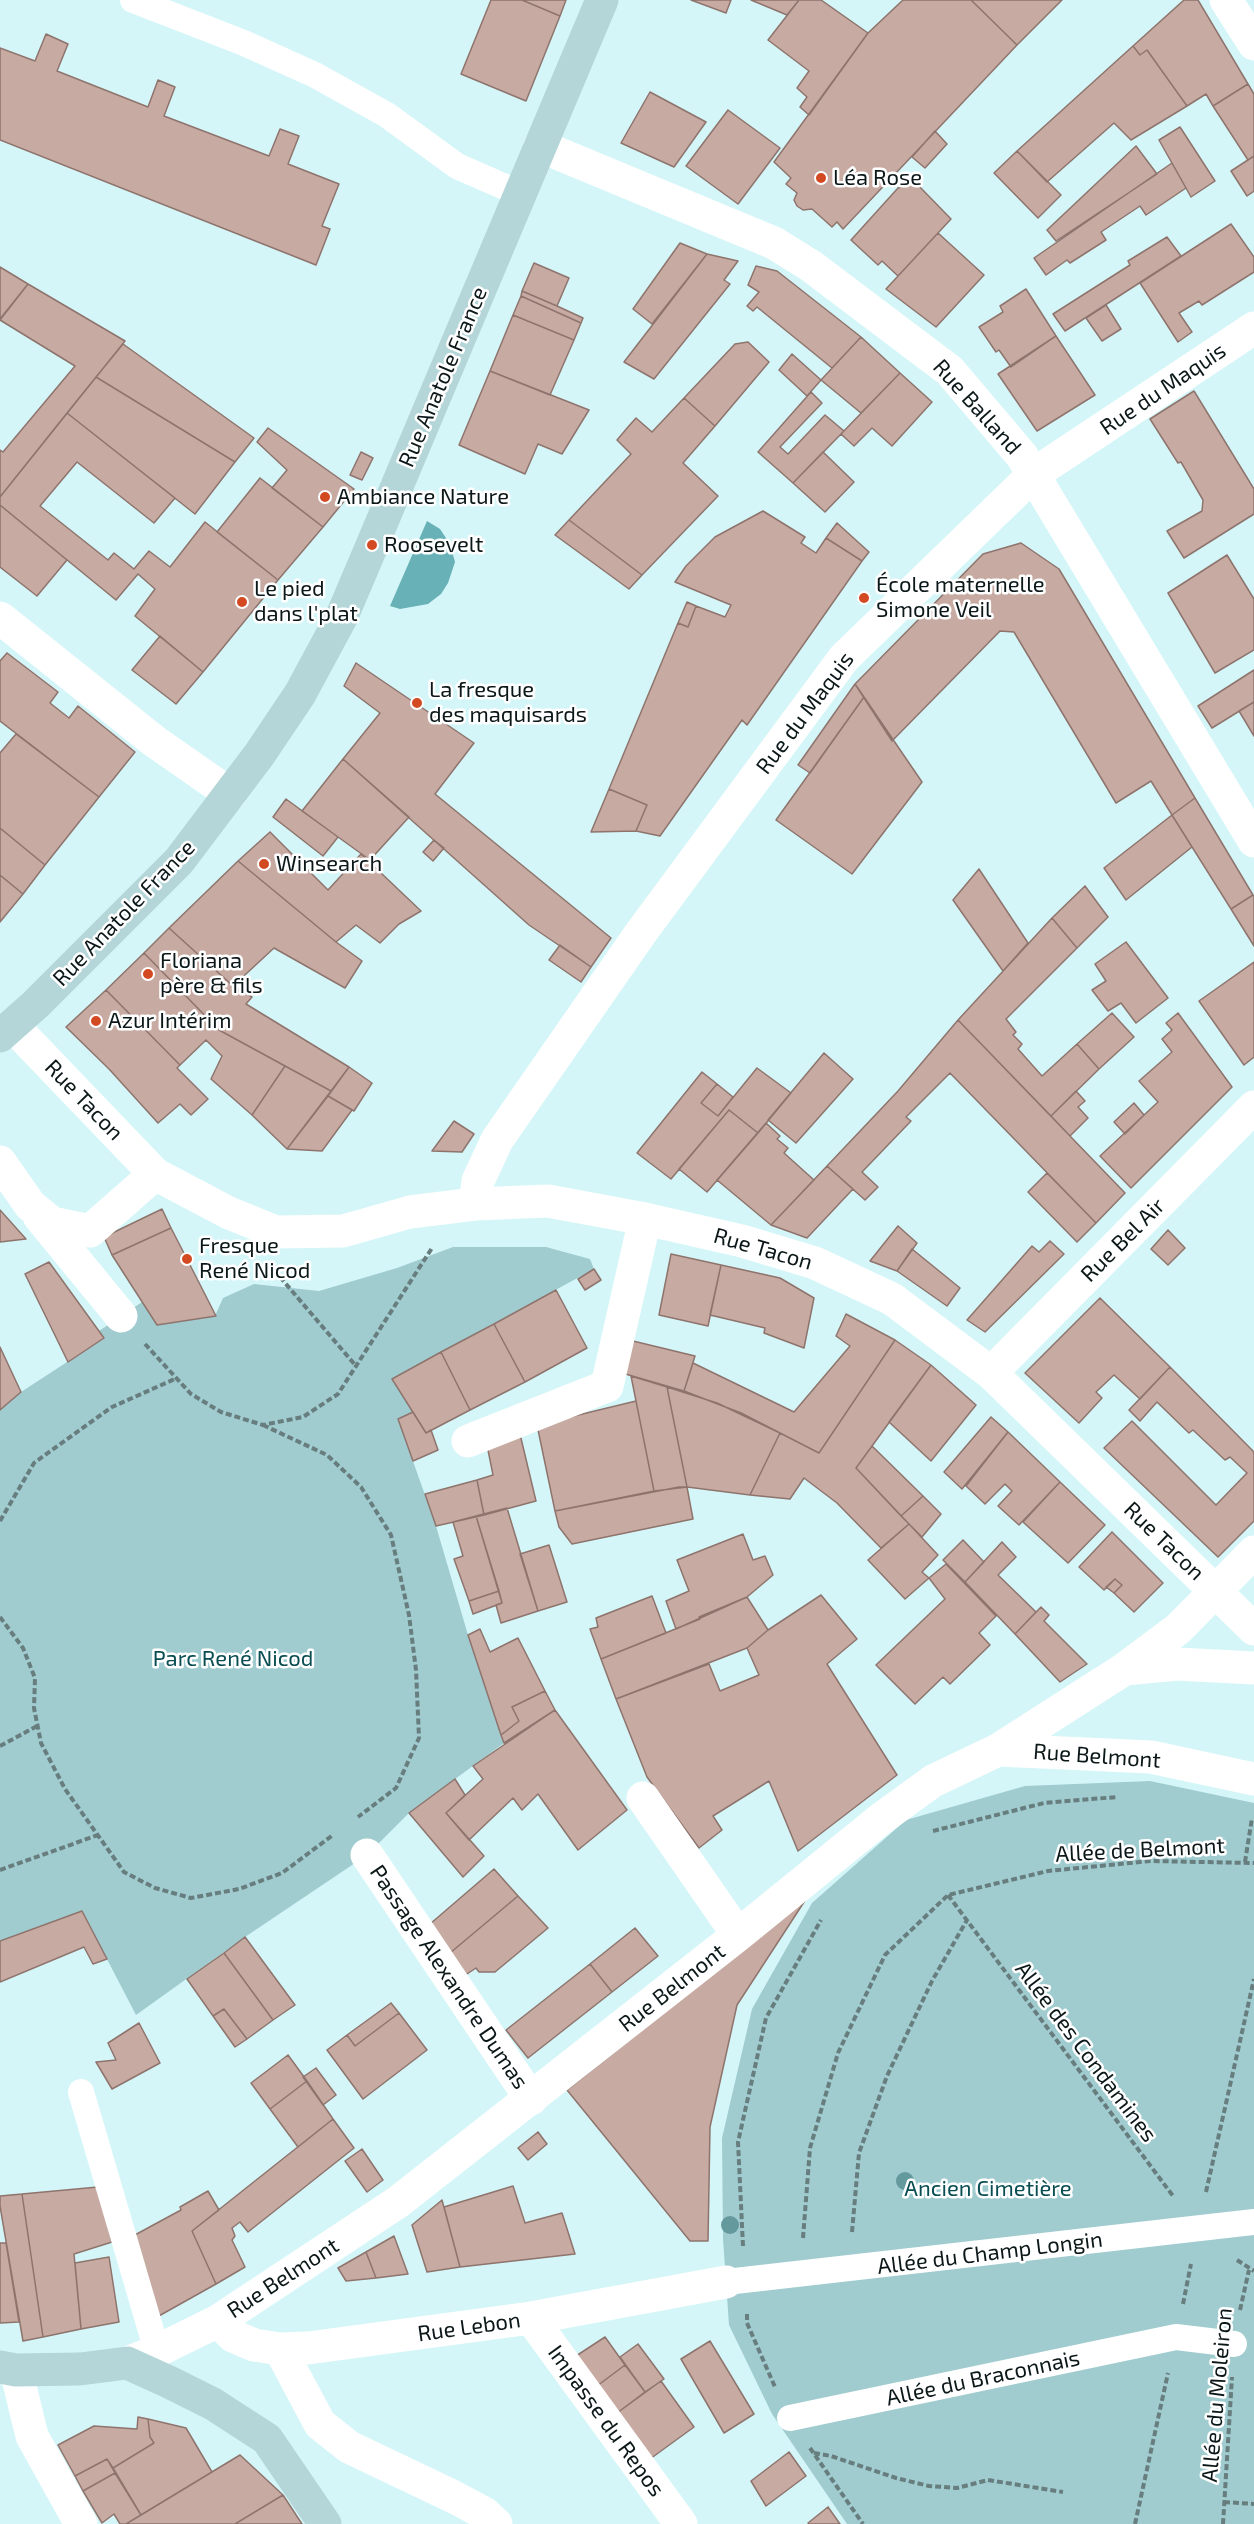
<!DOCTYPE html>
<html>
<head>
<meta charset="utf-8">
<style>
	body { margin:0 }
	canvas { display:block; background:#d4f6f8 }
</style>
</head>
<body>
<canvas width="1254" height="2524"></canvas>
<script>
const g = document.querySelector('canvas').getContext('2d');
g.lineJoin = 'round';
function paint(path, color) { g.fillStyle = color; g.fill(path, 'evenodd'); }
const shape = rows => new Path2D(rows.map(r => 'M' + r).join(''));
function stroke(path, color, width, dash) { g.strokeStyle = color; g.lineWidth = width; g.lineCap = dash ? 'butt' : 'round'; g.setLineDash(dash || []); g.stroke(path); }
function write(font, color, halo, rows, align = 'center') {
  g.font = font + ' "Exo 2",sans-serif'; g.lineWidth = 5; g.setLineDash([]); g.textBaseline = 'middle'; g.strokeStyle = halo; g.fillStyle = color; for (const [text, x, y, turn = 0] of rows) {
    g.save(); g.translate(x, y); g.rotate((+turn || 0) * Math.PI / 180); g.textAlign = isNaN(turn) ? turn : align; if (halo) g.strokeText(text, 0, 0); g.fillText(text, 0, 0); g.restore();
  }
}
paint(shape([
	[453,1247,546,1247,590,1259,594,1269,392,1379,413,1412,398,1419,436,1526,468,1635,504,1743,409,1813,367,1855,245,1937,136,2015,82,1911,0,1941,0,1410,21,1392,104,1338,99,1331,142,1302,215,1316,223,1298,254,1284,319,1291,397,1268],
	[1150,1781,1254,1803,1254,2524,847,2524,772,2414,729,2325,723,2239,722,2138,752,2009,812,1903,906,1820,1025,1786]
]), '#a0ccd0');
paint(shape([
	[427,521,440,529,450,544,455,562,448,583,441,594,428,604,400,609,390,606]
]), '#67b1b7');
const building = shape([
	[491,0,522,0,560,16,526,101,461,74,491,0],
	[522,0,566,0,560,16,522,0],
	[691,0,731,0,726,13,691,0],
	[751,0,799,0,787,15,751,0],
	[799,0,821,0,868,33,809,115,800,107,807,97,797,88,809,71,768,40,799,0],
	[903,0,971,0,1017,45,843,229,837,222,832,227,812,209,803,210,797,206,794,200,797,193,786,184,791,178,774,162,868,33,903,0],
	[971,0,1062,0,1017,45,971,0],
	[1184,0,1198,0,1248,84,1213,106,1206,94,1187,106,1147,50,1140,55,1133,46,1184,0],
	[46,34,68,44,57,71,148,107,158,80,175,87,164,116,269,156,280,129,299,136,288,164,339,184,322,226,330,229,316,265,0,140,0,48,35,61,46,34],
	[1133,46,1140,55,1147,50,1187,106,1131,140,1114,123,1047,182,1017,151,1133,46],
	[1248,84,1254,94,1254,156,1248,160,1213,106,1248,84],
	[650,92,706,122,674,167,621,143,650,92],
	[728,110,780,148,738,204,686,166,728,110],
	[1180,127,1215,181,1191,197,1159,140,1180,127],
	[935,131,947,144,925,168,912,157,935,131],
	[1136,146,1157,174,1056,241,1047,230,1136,146],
	[1017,151,1061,195,1038,218,994,173,1017,151],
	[1254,156,1254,191,1247,196,1231,171,1254,156],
	[1172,163,1186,188,1146,215,1140,206,1101,232,1106,240,1070,263,1067,260,1046,275,1034,258,1172,163],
	[915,182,951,219,898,276,882,261,878,265,851,240,898,188,915,182],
	[1231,224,1254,257,1254,272,1202,305,1199,301,1179,313,1192,332,1178,342,1140,283,1231,224],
	[938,233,984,275,936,327,886,289,938,233],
	[1167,237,1181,256,1065,331,1053,314,1130,265,1128,261,1167,237],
	[680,243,707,254,652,324,633,309,680,243],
	[707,254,738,261,724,280,730,284,654,379,624,362,707,254],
	[534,263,569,278,557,306,522,291,534,263],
	[756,266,777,271,861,337,832,368,757,307,753,311,747,306,759,292,748,285,756,266],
	[0,267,28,284,0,319,0,267],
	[28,284,125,341,0,497,0,450,3,452,75,366,0,320,28,284],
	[1026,289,1056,336,1011,367,999,350,996,352,979,327,1003,312,1000,306,1026,289],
	[522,291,557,306,583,318,581,323,521,296,522,291],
	[521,296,581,323,574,340,513,315,521,296],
	[1106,305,1121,329,1102,341,1086,318,1106,305],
	[513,315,574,340,550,395,490,371,513,315],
	[1056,336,1095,395,1037,431,998,374,1056,336],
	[861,337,900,373,861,413,821,380,861,337],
	[748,342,769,362,715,426,684,398,735,344,748,342],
	[123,344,254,438,235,462,96,377,123,344],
	[792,354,821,380,807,396,779,370,792,354],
	[490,371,589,410,562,454,538,444,525,474,459,445,490,371],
	[900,373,932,402,892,446,872,428,854,446,841,434,900,373],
	[96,377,235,462,195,514,67,413,96,377],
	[1194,391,1254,489,1254,514,1184,558,1167,531,1202,511,1203,500,1181,462,1178,463,1150,419,1194,391],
	[811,392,822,403,780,447,788,454,825,415,844,431,793,483,758,452,811,392],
	[684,398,715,426,683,463,718,496,642,575,569,520,631,454,617,440,628,427,636,418,652,432,684,398],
	[67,413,175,498,154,523,77,462,40,506,108,560,114,553,134,569,149,551,170,567,205,522,278,580,203,672,135,616,155,589,138,574,116,600,0,505,0,497,67,413],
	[268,428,354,489,323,527,272,488,287,470,257,442,268,428],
	[361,452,373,458,362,480,350,475,361,452],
	[823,452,854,482,825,512,793,483,823,452],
	[260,478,323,527,278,580,217,532,260,478],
	[0,505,67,560,37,596,0,567,0,505],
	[763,511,805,537,801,543,816,553,826,538,862,561,747,725,742,720,660,836,636,831,647,805,609,789,678,623,688,627,696,606,725,617,731,605,675,582,686,566,715,537,763,511],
	[569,520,642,575,629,589,555,535,569,520],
	[837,523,869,552,862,561,826,538,837,523],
	[1021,543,1059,569,1195,798,1172,815,1151,781,1116,803,1014,632,1000,631,892,741,855,684,983,554,1021,543],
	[1227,555,1254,599,1254,650,1215,673,1168,593,1227,555],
	[687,602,696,606,688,627,678,623,687,602],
	[160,636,203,672,176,704,132,670,160,636],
	[7,653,58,692,50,703,69,718,78,706,135,752,99,797,0,721,0,661,7,653],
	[356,663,474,743,435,794,611,938,591,967,529,925,343,759,380,713,344,686,356,663],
	[1254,670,1254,702,1212,728,1198,706,1254,670],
	[855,684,864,697,810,773,798,765,855,684],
	[864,697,922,782,852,874,776,820,864,697],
	[1254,702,1254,736,1239,711,1254,702],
	[16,734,99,797,45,865,0,828,0,753,16,734],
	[343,759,409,817,370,860,302,811,343,759],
	[609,789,647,805,636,831,591,832,609,789],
	[1195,798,1253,895,1231,909,1172,815,1195,798],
	[286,799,338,837,323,856,273,817,286,799],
	[1172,815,1192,847,1126,900,1104,868,1172,815],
	[0,828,45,865,23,894,0,875,0,828],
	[270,832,328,890,361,854,421,911,399,924,380,943,356,925,336,942,238,861,270,832],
	[434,840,444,848,433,861,423,852,434,840],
	[238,861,336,942,362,961,345,988,274,948,233,986,169,928,238,861],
	[979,869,1028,943,1003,971,953,900,979,869],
	[0,875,23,894,0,922,0,875],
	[1085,886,1108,917,1077,948,1052,918,1085,886],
	[1253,895,1254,896,1254,946,1231,909,1253,895],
	[1052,918,1077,948,1006,1019,1016,1032,1013,1035,1022,1044,1018,1049,1042,1076,1077,1044,1099,1069,1051,1116,958,1020,1052,918],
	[169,928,233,986,252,997,246,1004,349,1067,331,1091,219,1030,144,953,169,928],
	[1126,942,1168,998,1136,1023,1121,1003,1108,1011,1092,990,1106,981,1095,964,1126,942],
	[560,945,591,967,581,982,549,960,560,945],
	[144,953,219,1030,285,1066,252,1115,211,1079,222,1056,206,1040,180,1065,106,990,144,953],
	[1254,962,1254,1057,1244,1065,1199,1001,1254,962],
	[106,990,180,1065,177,1068,208,1099,191,1115,180,1104,158,1123,109,1069,66,1027,106,990],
	[1112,1013,1134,1037,1099,1069,1077,1044,1112,1013],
	[1178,1013,1232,1087,1131,1188,1100,1156,1158,1102,1139,1081,1172,1052,1162,1039,1172,1030,1166,1023,1178,1013],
	[958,1020,1125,1193,1096,1223,950,1073,906,1117,911,1121,862,1172,878,1187,865,1200,827,1166,898,1091,958,1020],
	[824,1053,853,1079,796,1143,768,1120,824,1053],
	[285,1066,331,1091,287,1149,252,1115,285,1066],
	[349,1067,372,1083,354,1111,328,1096,349,1067],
	[757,1068,791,1093,758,1133,729,1110,671,1179,637,1153,702,1072,717,1084,701,1103,718,1116,757,1068],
	[717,1084,733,1097,718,1116,701,1103,717,1084],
	[1076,1091,1085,1101,1078,1107,1088,1118,1070,1136,1051,1116,1076,1091],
	[328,1096,352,1110,322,1151,287,1149,328,1096],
	[1134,1103,1144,1115,1125,1134,1114,1122,1134,1103],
	[729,1110,758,1133,707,1192,679,1169,729,1110],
	[454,1121,474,1134,462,1152,432,1151,454,1121],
	[766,1123,780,1136,777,1139,788,1148,784,1153,814,1180,771,1225,717,1180,766,1123],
	[827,1166,853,1189,807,1238,771,1225,827,1166],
	[1047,1173,1096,1223,1077,1242,1028,1192,1047,1173],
	[162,1209,171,1228,112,1255,104,1237,162,1209],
	[0,1210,26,1239,0,1242,0,1210],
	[898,1226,917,1243,897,1271,870,1261,898,1226],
	[171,1228,187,1259,216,1316,157,1325,112,1255,171,1228],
	[1168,1230,1185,1248,1168,1265,1151,1249,1168,1230],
	[1050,1241,1064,1254,985,1332,967,1320,1032,1246,1039,1252,1050,1241],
	[912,1249,960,1288,947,1306,897,1271,912,1249],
	[671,1254,721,1265,708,1326,659,1315,671,1254],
	[49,1262,104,1338,68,1362,25,1274,49,1262],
	[721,1265,780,1278,814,1298,804,1348,764,1333,765,1328,710,1315,721,1265],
	[594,1269,601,1280,585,1290,578,1279,594,1269],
	[556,1290,587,1348,525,1382,494,1324,556,1290],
	[1100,1298,1170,1367,1140,1399,1114,1375,1096,1392,1102,1398,1079,1423,1025,1373,1100,1298],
	[846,1314,895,1340,819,1453,741,1413,684,1391,693,1363,794,1412,850,1346,836,1336,846,1314],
	[494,1324,525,1382,470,1410,441,1352,494,1324],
	[895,1340,931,1365,856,1468,909,1524,881,1548,837,1503,804,1478,790,1499,750,1495,780,1433,819,1453,895,1340],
	[633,1341,695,1356,684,1391,622,1373,633,1341],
	[0,1347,21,1392,0,1410,0,1347],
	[441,1352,470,1410,426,1433,392,1379,441,1352],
	[931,1365,976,1405,931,1461,889,1422,931,1365],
	[1170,1367,1254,1452,1254,1521,1218,1557,1104,1448,1132,1421,1216,1505,1247,1473,1230,1457,1225,1460,1193,1430,1189,1433,1157,1402,1140,1421,1129,1410,1170,1367],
	[631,1376,667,1387,687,1487,654,1491,631,1376],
	[667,1387,717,1403,780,1433,750,1495,687,1487,667,1387],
	[636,1401,654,1491,555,1511,537,1425,636,1401],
	[413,1412,426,1433,431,1430,438,1450,413,1461,398,1419,413,1412],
	[991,1417,1008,1432,962,1489,944,1472,991,1417],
	[519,1430,536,1501,484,1515,477,1480,493,1475,487,1445,519,1430],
	[1008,1432,1060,1482,1019,1525,998,1506,1012,1491,1005,1484,985,1504,966,1486,1008,1432],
	[872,1446,923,1496,901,1516,856,1468,872,1446],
	[477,1480,484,1515,436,1526,425,1494,477,1480],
	[1060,1482,1105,1525,1068,1563,1023,1522,1060,1482],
	[679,1487,687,1487,693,1519,572,1544,559,1527,555,1511,679,1487],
	[923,1496,941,1514,922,1537,901,1516,923,1496],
	[507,1508,538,1611,501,1623,496,1605,502,1603,476,1516,507,1508],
	[476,1516,499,1591,469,1601,454,1559,463,1556,453,1522,476,1516],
	[909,1524,938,1555,922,1572,929,1578,905,1599,868,1560,909,1524],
	[1112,1532,1163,1583,1134,1612,1114,1593,1122,1585,1115,1579,1104,1590,1079,1567,1112,1532],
	[743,1534,753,1560,765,1556,773,1575,747,1597,676,1629,666,1601,689,1591,677,1560,743,1534],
	[963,1540,984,1562,965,1582,943,1560,963,1540],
	[1002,1542,1016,1557,998,1575,1036,1612,1015,1634,965,1582,1002,1542],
	[549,1545,567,1602,538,1611,520,1554,549,1545],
	[946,1564,996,1616,979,1633,990,1645,950,1684,943,1677,915,1704,876,1665,945,1599,929,1578,946,1564],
	[1115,1579,1122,1585,1114,1593,1106,1587,1115,1579],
	[499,1591,502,1603,473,1614,469,1601,499,1591],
	[821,1595,857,1639,827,1664,897,1775,798,1851,769,1781,713,1816,722,1830,699,1848,647,1777,616,1699,709,1664,720,1691,759,1675,747,1648,768,1630,821,1595],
	[652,1596,666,1633,601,1659,590,1629,598,1627,596,1618,652,1596],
	[747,1597,768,1630,747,1648,616,1699,601,1659,700,1619,699,1617,747,1597],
	[1041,1607,1049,1615,1044,1621,1087,1664,1060,1682,1015,1634,1041,1607],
	[480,1629,490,1652,518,1638,545,1691,512,1707,519,1721,501,1735,468,1635,480,1629],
	[545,1691,555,1710,504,1743,501,1735,519,1721,512,1707,545,1691],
	[555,1710,627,1810,578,1850,538,1794,522,1810,513,1798,469,1840,446,1813,483,1779,473,1766,555,1710],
	[455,1779,465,1795,446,1813,484,1856,463,1877,409,1813,455,1779],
	[494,1869,518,1896,450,1953,430,1924,494,1869],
	[518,1896,548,1928,495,1972,479,1972,476,1968,464,1976,450,1953,518,1896],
	[806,1899,737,2005,710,2127,708,2241,690,2241,567,2090,806,1899],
	[82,1911,107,1959,93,1964,84,1947,0,1982,0,1941,82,1911],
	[635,1928,658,1956,612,1992,590,1964,635,1928],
	[245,1937,295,2005,273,2020,224,1953,245,1937],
	[224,1953,273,2020,247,2039,224,2009,213,2016,187,1979,224,1953],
	[590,1964,612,1992,528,2058,506,2030,590,1964],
	[391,2003,399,2013,355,2046,347,2035,391,2003],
	[224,2009,247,2039,235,2047,213,2016,224,2009],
	[399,2013,427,2050,363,2099,327,2050,347,2035,355,2046,399,2013],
	[139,2023,160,2063,112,2089,96,2062,116,2060,108,2043,139,2023],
	[288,2055,307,2081,270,2109,251,2083,288,2055],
	[316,2068,336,2095,323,2105,303,2077,316,2068],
	[307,2081,333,2119,298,2147,270,2109,307,2081],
	[333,2119,354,2148,248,2232,240,2222,232,2228,235,2236,232,2240,245,2267,216,2284,192,2231,333,2119],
	[538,2132,547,2144,528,2160,518,2148,538,2132],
	[362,2149,383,2180,367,2192,345,2161,362,2149],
	[513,2186,525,2223,562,2213,575,2254,460,2267,444,2207,513,2186],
	[98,2187,112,2242,74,2254,81,2329,43,2337,22,2194,98,2187],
	[208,2191,219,2210,192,2231,216,2284,157,2317,133,2236,181,2210,180,2207,208,2191],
	[22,2194,43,2337,23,2341,0,2206,0,2196,22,2194],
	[442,2200,460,2267,427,2272,412,2225,442,2200],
	[394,2236,408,2274,376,2278,366,2252,394,2236],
	[0,2243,6,2243,19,2322,0,2323,0,2243],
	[366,2252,376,2278,346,2281,338,2268,366,2252],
	[109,2257,119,2322,81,2329,75,2263,109,2257],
	[605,2337,625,2365,597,2386,576,2356,605,2337],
	[710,2341,754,2414,724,2433,681,2359,710,2341],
	[638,2344,664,2379,645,2392,620,2357,638,2344],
	[625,2365,645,2392,617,2413,597,2386,625,2365],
	[661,2381,694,2427,650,2459,617,2413,661,2381],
	[138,2417,148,2419,150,2437,154,2443,113,2468,107,2459,75,2476,58,2445,94,2426,137,2429,138,2417],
	[148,2419,186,2428,212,2472,141,2515,113,2468,154,2443,150,2437,148,2419],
	[789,2452,806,2476,766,2506,751,2481,789,2452],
	[240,2455,283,2495,235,2524,126,2524,240,2455],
	[107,2459,115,2473,83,2491,75,2476,107,2459],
	[115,2473,141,2515,126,2524,120,2524,114,2514,102,2523,83,2491,115,2473],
	[283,2495,302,2524,235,2524,283,2495],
	[828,2507,840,2524,809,2524,808,2523,828,2507]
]);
paint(building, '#c7aba3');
stroke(building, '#8e746d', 1.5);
stroke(shape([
	[280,1277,356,1366],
	[145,1344,191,1394,221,1412,263,1425,303,1417,338,1394,432,1248],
	[263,1425,327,1455,361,1487,391,1535,409,1615,416,1670,419,1738,396,1788,358,1817],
	[0,1521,34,1463,112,1407,177,1378],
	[0,1617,23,1648,35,1678,34,1708,41,1743,65,1789,124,1872,155,1888,191,1898,239,1889,282,1873,333,1835],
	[0,1746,39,1725],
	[933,1831,1044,1803,1117,1797],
	[1245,1862,1252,1818],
	[0,1870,98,1835],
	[948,1895,1173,2196],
	[1206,2192,1254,1979],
	[852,2232,859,2153,887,2076,932,1981,967,1920],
	[803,2238,810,2148,838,2053,885,1955,948,1895,1048,1871,1150,1861,1254,1863],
	[743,2246,738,2142,766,2018,821,1920],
	[1237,2260,1254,2271],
	[1183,2304,1191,2264],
	[1240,2310,1249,2270],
	[747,2314,747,2323,775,2387],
	[810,2448,863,2524],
	[814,2453,831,2456,896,2478,929,2486,957,2488,988,2480,1063,2492],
	[1224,2502,1254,2504],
	[1135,2524,1168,2373],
	[1223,2524,1232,2377]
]), '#677d7e', 4, [6, 3]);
stroke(shape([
	[133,0,244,43,315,75,387,115,457,166,521,194],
	[81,2092,157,2351],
	[726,2282,1254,2222],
	[790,2418,1176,2337,1234,2344]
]), '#fff', 26);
stroke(shape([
	[1226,0,1254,44],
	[540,146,774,243,811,266,950,371,1022,456,1254,841],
	[0,618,154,741,230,794],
	[13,1026,155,1174,229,1213,276,1232,343,1231,410,1212,475,1204,548,1201,645,1219,742,1241,815,1263,892,1299,991,1373,1254,1629],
	[0,1162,30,1205,52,1223,90,1231,155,1174],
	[475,1204,478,1181,497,1140,640,934,844,658,1034,474,1254,328],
	[39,1216,121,1316],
	[991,1373,1254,1107],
	[468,1441,607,1386,645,1219],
	[1125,1669,1177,1664,1254,1668],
	[998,1750,1123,1670,1178,1629,1254,1552],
	[643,1798,738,1935],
	[367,1855,531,2099],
	[531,2318,681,2524],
	[218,2321,233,2336,254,2345,280,2349,308,2348,531,2318,726,2282],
	[280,2349,320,2424,349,2447,454,2497,484,2513,496,2524],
	[127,2363,157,2351,218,2321,398,2202,738,1935,882,1818,933,1781,998,1750,1151,1757,1254,1779],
	[16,2370,32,2436,81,2524]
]), '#fff', 33);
stroke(shape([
	[0,1036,35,1005,179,861,259,755,300,694,342,616,365,562,602,0],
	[0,2367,16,2370,80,2369,127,2363,169,2382,213,2404,267,2439,325,2524]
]), '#b5d6d8', 33);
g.fillStyle = '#64999d';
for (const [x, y] of [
	[905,2181],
	[730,2225]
]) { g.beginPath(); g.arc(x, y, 9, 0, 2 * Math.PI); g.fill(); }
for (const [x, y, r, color] of [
	[821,178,6,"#d34a22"],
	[325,497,6,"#d34a22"],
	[372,545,6,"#d34a22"],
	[864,598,6,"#d34a22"],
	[242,602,6,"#d34a22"],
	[417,703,6,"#d34a22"],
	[264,864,6,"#d34a22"],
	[148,974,6,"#d34a22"],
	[96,1021,6,"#d34a22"],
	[187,1259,6,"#d34a22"]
]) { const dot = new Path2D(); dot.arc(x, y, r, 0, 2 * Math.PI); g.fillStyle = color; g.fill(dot); stroke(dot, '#fff', 2); }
write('22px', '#0b1718', '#fff', [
	["Léa Rose",833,178],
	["Ambiance Nature",337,497],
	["Roosevelt",384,545],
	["École maternelle",876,585],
	["Simone Veil",876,610],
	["Le pied",254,589],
	["dans l'plat",254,614],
	["La fresque",429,690],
	["des maquisards",429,715],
	["Winsearch",276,864],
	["Floriana",160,961],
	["père & fils",160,986],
	["Azur Intérim",108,1021],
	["Fresque",199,1246],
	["René Nicod",199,1271]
], 'left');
write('22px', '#0b1718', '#fff', [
	["Rue Anatole France",443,377,-67],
	["Rue du Maquis",1163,389,-34],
	["Rue Balland",977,407,48],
	["Rue du Maquis",805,713,-53],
	["Rue Anatole France",124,913,-46],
	["Rue Tacon",84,1100,46],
	["Rue Bel Air",1123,1240,-45],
	["Rue Tacon",763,1249,16],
	["Rue Tacon",1164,1541,44],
	["Rue Belmont",1097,1756,4],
	["Allée de Belmont",1140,1850,-3],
	["Passage Alexandre Dumas",449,1977,56],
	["Rue Belmont",672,1988,-38],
	["Allée des Condamines",1086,2052,53],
	["Allée du Champ Longin",990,2253,-7],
	["Rue Belmont",283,2278,-33],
	["Rue Lebon",469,2327,-8],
	["Allée du Braconnais",983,2378,-12],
	["Allée du Moleiron",1217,2395,-85],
	["Impasse du Repos",606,2421,54]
]);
write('22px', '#084d52', '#fff', [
	["Parc René Nicod",233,1659],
	["Ancien Cimetière",988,2189]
]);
</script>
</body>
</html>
